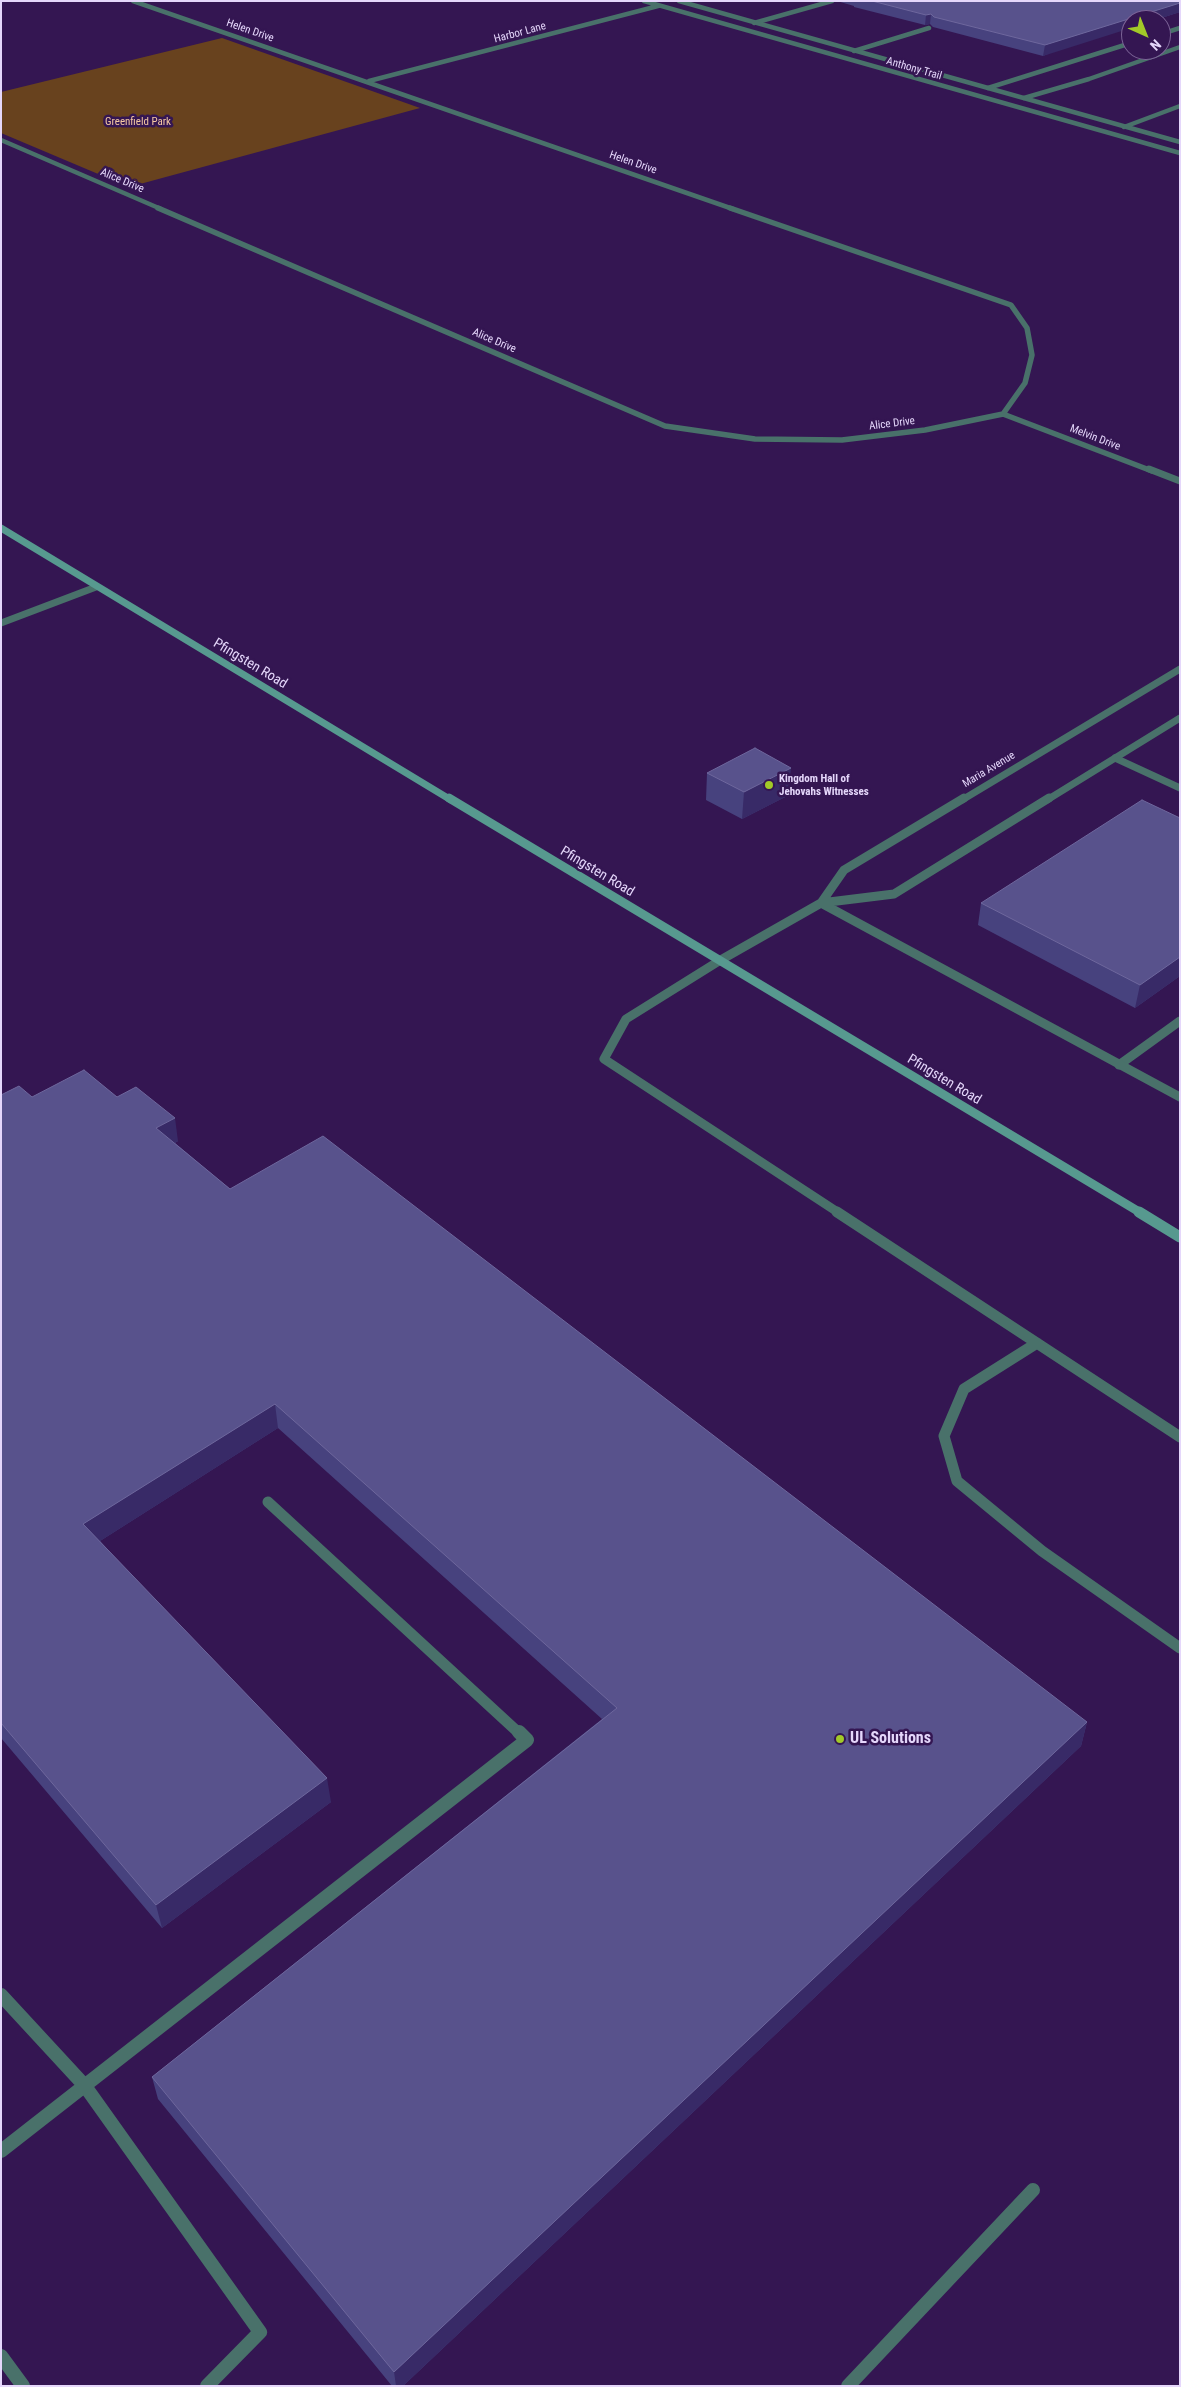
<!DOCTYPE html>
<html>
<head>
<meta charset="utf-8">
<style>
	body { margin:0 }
	#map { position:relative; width:1181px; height:2387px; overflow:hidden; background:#341652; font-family:"Roboto Condensed",sans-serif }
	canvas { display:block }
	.frame { position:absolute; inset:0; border:2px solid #e5d7fb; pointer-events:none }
	.north { position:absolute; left:1121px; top:10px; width:50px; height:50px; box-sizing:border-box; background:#341652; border:1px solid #7b6396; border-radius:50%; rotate:136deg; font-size:14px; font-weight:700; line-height:20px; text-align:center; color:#e5d7fb }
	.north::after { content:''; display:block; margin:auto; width:18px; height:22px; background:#a2c928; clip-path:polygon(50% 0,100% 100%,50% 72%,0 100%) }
</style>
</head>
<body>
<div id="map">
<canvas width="1181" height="2387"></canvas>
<div class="frame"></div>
<div class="north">N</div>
</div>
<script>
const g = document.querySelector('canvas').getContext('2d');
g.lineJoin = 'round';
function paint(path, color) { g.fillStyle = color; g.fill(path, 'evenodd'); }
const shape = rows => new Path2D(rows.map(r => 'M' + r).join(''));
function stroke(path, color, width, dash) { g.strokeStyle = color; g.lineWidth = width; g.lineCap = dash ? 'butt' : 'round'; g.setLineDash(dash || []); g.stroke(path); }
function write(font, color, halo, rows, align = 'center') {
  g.font = font + ' "Roboto Condensed",sans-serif'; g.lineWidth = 5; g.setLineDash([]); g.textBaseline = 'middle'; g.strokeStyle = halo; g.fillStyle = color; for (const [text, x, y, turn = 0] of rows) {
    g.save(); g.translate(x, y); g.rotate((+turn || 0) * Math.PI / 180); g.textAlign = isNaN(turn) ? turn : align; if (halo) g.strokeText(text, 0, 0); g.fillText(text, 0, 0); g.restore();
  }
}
paint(shape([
	[222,38,420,108,129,187,1,133,1,92]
]), '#68421e');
stroke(shape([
	[754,23,832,1],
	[1161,34,1180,28],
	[854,51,929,28],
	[988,88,1131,43],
	[1024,98,1089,79,1180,47],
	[1124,127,1180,106]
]), '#49716a', 4.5);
stroke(shape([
	[1,623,96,587],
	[1115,758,1180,788]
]), '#49716a', 7);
stroke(shape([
	[719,961,626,1019,604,1059,839,1213],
	[1119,1065,1180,1021]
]), '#49716a', 9);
stroke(shape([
	[837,1212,1180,1437],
	[1037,1343,964,1389,944,1436,957,1481,1042,1551,1180,1648],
	[268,1502,520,1734]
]), '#49716a', 11);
stroke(shape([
	[1,1995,85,2086,260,2332,207,2386],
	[1,2151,527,1740,519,1732],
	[1,2356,23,2386],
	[848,2386,1033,2190]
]), '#49716a', 14);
stroke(shape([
	[133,1,733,209],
	[644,1,1180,153],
	[679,1,1180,142],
	[369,81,658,6],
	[1,140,161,209]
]), '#49716a', 4.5);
stroke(shape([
	[158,208,665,426,755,439,842,440,925,430,1003,414],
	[730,208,1011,305,1027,328,1032,355,1025,383,1003,414],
	[1003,414,1152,471]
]), '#49716a', 5.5);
stroke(shape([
	[1149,469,1180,481],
	[962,800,1180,669],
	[1047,800,1180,718]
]), '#49716a', 7);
stroke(shape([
	[821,903,844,870,964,798],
	[821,903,1180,1097],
	[719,961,821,903,894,894,1049,798]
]), '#49716a', 9);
stroke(shape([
	[1,528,451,800]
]), '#57998f', 7);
stroke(shape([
	[449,798,1141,1213]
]), '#57998f', 9);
stroke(shape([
	[1139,1212,1180,1237]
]), '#57998f', 11);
paint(shape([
	[837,1,1180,1,1180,12,1155,20,1131,20,1043,56,933,27,930,24,925,25,854,7,854,6],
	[707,773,789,795,742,819,706,800],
	[1180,818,1180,976,1135,1008,978,925,981,903],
	[1,1095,32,1097,117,1097,178,1141,175,1143,230,1189,1087,1722,1081,1746,403,2386,392,2386,158,2099,152,2077,602,1719,278,1428,100,1541,331,1802,162,1928,1,1738]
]), '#47427e');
paint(shape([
	[1180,3,1180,12,1155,20,1131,20,1131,28,1043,56,1045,45],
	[931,14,930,24,925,25,926,15],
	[791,768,789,795,742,819,744,792],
	[1180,957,1180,976,1135,1008,1140,985],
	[175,1118,178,1141,160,1151,156,1128],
	[275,1404,278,1428,89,1548,83,1524],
	[1087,1722,1081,1746,403,2386,396,2386,394,2372],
	[327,1778,331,1802,162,1928,156,1905]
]), '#382a67');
const building = shape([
	[872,1,1180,1,1180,3,1045,45,934,17,931,14,926,15,872,1],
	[755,748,791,768,744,792,707,773,755,748],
	[1142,800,1180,818,1180,957,1140,985,981,903,1142,800],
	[84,1070,117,1097,136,1087,175,1118,156,1128,230,1189,323,1136,1087,1722,394,2372,152,2077,617,1708,275,1404,83,1524,327,1778,156,1905,1,1723,1,1095,19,1086,32,1097,84,1070]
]);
paint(building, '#58528c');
stroke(building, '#6e679d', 1);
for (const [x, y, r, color] of [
	[769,785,5,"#a2c928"],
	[840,1739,5,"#a2c928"]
]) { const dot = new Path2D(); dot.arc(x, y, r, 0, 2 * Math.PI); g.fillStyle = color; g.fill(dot); stroke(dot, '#341652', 2); }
write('11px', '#e5d7fb', '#341652', [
	["Helen Drive",250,31,19],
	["Harbor Lane",520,33,-15],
	["Anthony Trail",914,69,16],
	["Helen Drive",633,163,19],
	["Alice Drive",122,181,23],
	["Alice Drive",494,341,23],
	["Alice Drive",892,424,-7],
	["Melvin Drive",1095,438,21],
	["Maria Avenue",989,770,-31]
]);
write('11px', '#f5c9a3', '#341652', [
	["Greenfield Park",138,122]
]);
write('bold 11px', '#e5d7fb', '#341652', [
	["Kingdom Hall of",779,779],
	["Jehovahs Witnesses",779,792]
], 'left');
write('14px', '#e5d7fb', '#341652', [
	["Pfingsten Road",250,664,31],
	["Pfingsten Road",597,872,31],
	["Pfingsten Road",944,1080,31]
]);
write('bold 16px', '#e5d7fb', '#341652', [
	["UL Solutions",850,1739]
], 'left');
</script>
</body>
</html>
